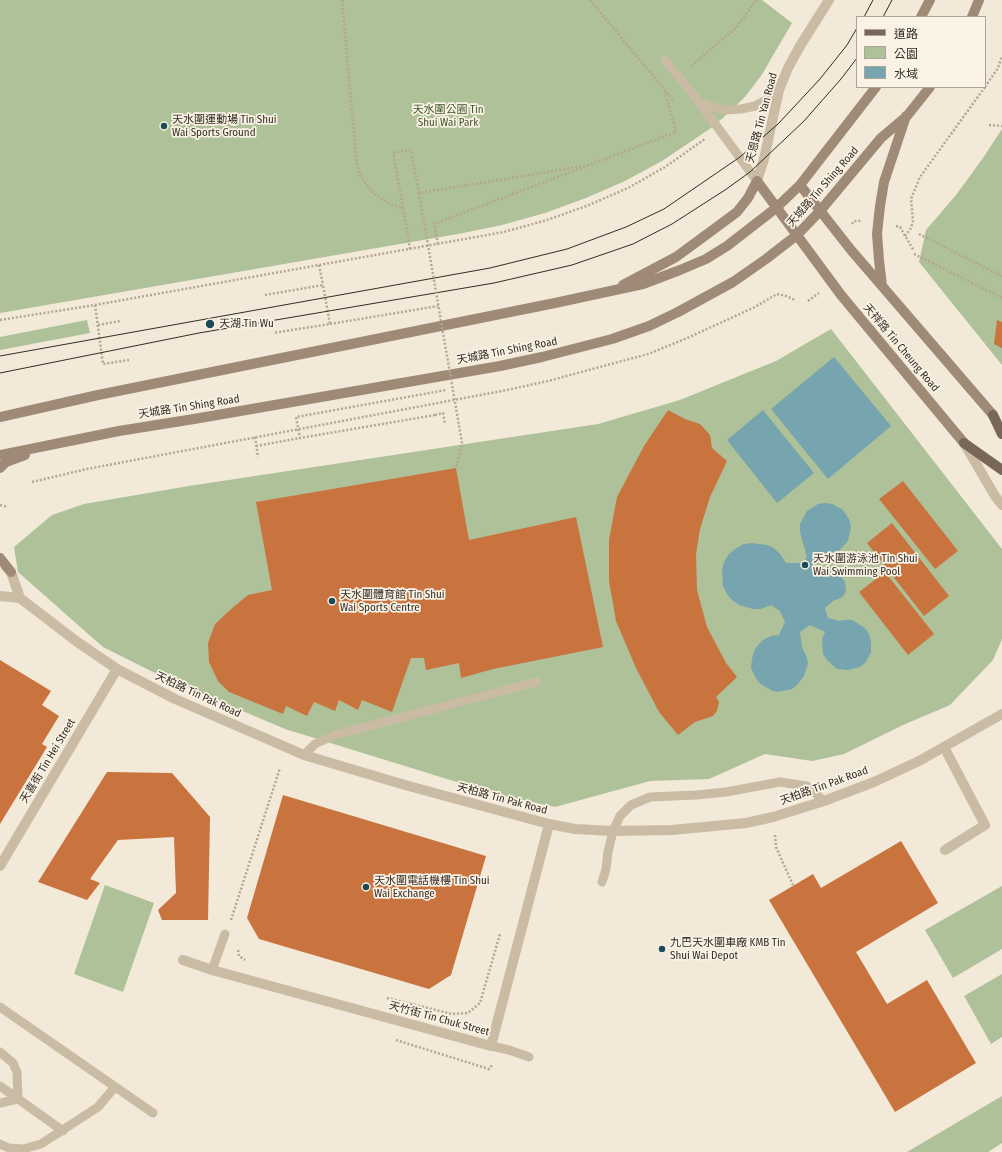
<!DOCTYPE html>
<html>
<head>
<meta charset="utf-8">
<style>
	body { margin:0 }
	#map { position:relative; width:1002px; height:1152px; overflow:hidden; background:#f2e9d9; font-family:"Fira Sans Condensed","Noto Sans TC",sans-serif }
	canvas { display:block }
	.legend { position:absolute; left:856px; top:16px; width:130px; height:72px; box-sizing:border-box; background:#faf3e5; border:1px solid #aba499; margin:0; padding:5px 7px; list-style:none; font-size:12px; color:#352d26 }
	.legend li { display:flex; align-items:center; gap:8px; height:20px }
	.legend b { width:20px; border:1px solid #aba499 }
</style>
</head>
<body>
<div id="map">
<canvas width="1002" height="1152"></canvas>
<ul class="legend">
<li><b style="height:5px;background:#786657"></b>道路</li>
<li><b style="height:11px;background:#aec198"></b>公園</li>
<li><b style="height:11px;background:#77a5af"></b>水域</li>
</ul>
</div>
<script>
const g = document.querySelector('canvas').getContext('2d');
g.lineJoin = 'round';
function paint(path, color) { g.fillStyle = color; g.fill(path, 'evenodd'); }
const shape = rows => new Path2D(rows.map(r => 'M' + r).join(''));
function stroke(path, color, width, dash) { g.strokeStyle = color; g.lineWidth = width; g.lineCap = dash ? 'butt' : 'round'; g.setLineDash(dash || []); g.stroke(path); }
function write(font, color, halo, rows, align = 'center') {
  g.font = font + ' "Fira Sans Condensed","Noto Sans TC",sans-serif'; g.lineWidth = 3.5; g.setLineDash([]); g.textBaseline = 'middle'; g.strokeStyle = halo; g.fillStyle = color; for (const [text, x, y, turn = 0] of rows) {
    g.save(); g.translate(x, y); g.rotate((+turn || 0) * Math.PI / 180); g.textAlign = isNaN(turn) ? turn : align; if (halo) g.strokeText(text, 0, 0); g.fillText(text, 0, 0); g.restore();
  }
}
paint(shape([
	[0,0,762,0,792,23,761,76,744,98,724,117,711,128,662,161,625,181,586,198,545,213,502,225,458,234,0,313],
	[1002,129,1002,365,919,262,926,230,956,195,983,158],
	[87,320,90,333,0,350,0,337],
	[831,329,1002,549,1002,639,993,660,950,705,903,725,844,754,812,761,765,754,709,779,650,781,555,807,499,795,285,729,163,677,103,647,18,572,14,547,52,515,84,504,189,486,598,424,680,400,776,361],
	[105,885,154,903,123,992,74,974],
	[1002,886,1002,949,953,978,925,930],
	[1002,974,1002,1037,991,1044,964,996],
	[1002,1096,1002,1143,988,1152,907,1152]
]), '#aec198');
paint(shape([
	[834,357,891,426,828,479,771,409],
	[763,410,814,473,777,503,727,440],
	[825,503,832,504,843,510,849,519,851,527,848,541,840,550,835,552,824,554,815,559,814,567,818,573,836,573,840,575,845,582,846,591,844,595,841,598,833,601,825,608,828,618,839,621,845,620,852,620,865,628,869,634,871,641,871,652,866,662,860,667,848,670,837,669,827,660,823,654,822,639,825,632,810,625,800,632,802,647,807,658,808,664,804,676,797,685,792,689,778,692,773,691,762,685,757,680,751,668,752,659,754,651,758,645,763,640,771,636,779,635,785,622,780,611,771,605,761,609,753,609,739,605,732,600,727,594,723,586,722,570,724,562,728,555,735,549,744,544,752,543,767,545,774,548,781,555,786,563,802,563,807,557,800,532,800,524,807,511,818,504]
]), '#77a5af');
paint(shape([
	[997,320,1002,322,1002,348,994,344],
	[668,410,685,419,700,424,710,435,712,448,727,461,710,497,700,529,696,554,697,590,707,627,726,663,737,677,716,697,719,702,717,711,713,716,695,722,678,735,659,712,636,668,616,621,609,581,609,540,617,497,644,446],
	[456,468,469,540,576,517,603,647,493,669,461,678,459,663,426,670,424,658,411,658,392,712,362,700,358,710,339,700,335,711,314,702,307,716,286,706,283,714,229,692,218,681,209,662,208,643,215,624,230,610,248,595,272,590,256,502],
	[903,481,958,551,935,569,879,499],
	[892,523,949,596,924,616,867,543],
	[885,572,934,634,908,655,859,592],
	[0,660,51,691,42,705,59,716,42,744,47,747,0,824],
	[107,772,172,773,210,817,208,920,162,920,158,910,176,893,174,837,118,840,90,879,100,883,87,900,38,882],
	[283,795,486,856,451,975,429,989,259,939,247,918],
	[901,841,938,903,856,952,887,1004,927,980,976,1063,895,1112,769,900,813,874,821,888]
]), '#c9743f');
stroke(shape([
	[342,0,357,166,361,177,374,194,390,204,403,208,410,249],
	[590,0,673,100],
	[691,66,736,28,756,0],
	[985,87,998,68,1002,56],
	[989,125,1002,126],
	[403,208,393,153,411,150,419,193,583,166],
	[852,224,854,221,862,221],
	[896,226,900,227,914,251],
	[919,234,1002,276],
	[905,236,911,228,913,221,911,199,920,177,985,87],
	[438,244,434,224,676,132,664,89],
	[914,254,1002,298],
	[319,265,323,285],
	[265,295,323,285,330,324,273,333],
	[808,301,819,293],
	[95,305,103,364,129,360],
	[0,320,95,305,504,232,547,220,589,205,628,188,665,167,705,139],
	[330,324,438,306],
	[98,325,120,321],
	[435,415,443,413,445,424],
	[255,437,258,457],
	[256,446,300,438],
	[32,482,87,469,507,390,548,381,648,354,685,339,755,307,777,294,786,296,795,300],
	[0,505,8,507],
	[775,835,776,847,793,885],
	[231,920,280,768],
	[238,950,239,956,245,960],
	[387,998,452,1014,468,1013,480,1003,500,934],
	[396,1040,489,1069,493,1064]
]), '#b6a58f', 2.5, [2, 2]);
stroke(shape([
	[665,60,699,102,757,181],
	[700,102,712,107,726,110,741,109,755,106,768,99,779,90],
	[304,755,315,744,335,735,536,682],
	[602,882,606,869,608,852,613,831,620,816,631,805,650,797,696,795,726,792,780,782,807,786,824,801],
	[212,970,225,934],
	[0,1007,153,1113],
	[491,1046,509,1050,529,1057],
	[0,1052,13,1063,17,1072,18,1099],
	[0,1086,63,1131],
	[0,1103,18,1099],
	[0,1144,9,1148,23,1149,41,1144,98,1107,114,1088]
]), '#cabba4', 9);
stroke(shape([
	[944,747,985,825,945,850]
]), '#cabba4', 10);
stroke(shape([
	[757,181,764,159,779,90,788,68,800,46,829,0],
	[964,443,995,496,1002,505],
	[6,567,11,572,20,598,76,641,117,669,175,699,304,755,405,785,549,824,575,829,613,831,672,830,746,823,773,817,824,801,874,782,919,761,1002,714],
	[0,596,20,598],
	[0,866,117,669],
	[183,960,212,970,491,1046,549,824]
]), '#cabba4', 10);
stroke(shape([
	[921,17,930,0],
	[972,17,979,0],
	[800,185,851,250,993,415],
	[623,285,676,257,710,232,737,212,748,198,757,181,841,295,964,443],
	[882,286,879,260,877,234,880,206,884,182,906,116],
	[0,417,98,395,555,303,643,284,680,270,706,259,727,246,776,208,800,185,876,87],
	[0,455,119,431,194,419,500,366,542,357,612,339,649,326,678,312,733,282,766,259,797,235,820,211,881,138,907,116,930,87],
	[0,468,6,462,25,455],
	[0,558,11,572]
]), '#9e8a76', 10);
stroke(shape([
	[993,415,1002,434],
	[964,443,1002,470]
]), '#786657', 10);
stroke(shape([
	[864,17,873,0],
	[883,17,892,0],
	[0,356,490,268,567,249,626,227,664,209,740,157,778,124,820,79,847,45,857,28],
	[0,373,199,333,494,283,572,265,633,244,672,224,725,190,750,172,804,121,841,79,857,58]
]), '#352d26', 1);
stroke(shape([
	[419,193,462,443,456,468],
	[435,415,300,438,296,417,446,390]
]), '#b6a58f', 2.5, [2, 2]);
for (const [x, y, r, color] of [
	[164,126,4,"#1b4b58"],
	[210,324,5,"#1b4b58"],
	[805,565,4,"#1b4b58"],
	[332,601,4,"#1b4b58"],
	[366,887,4,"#1b4b58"],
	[662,949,4,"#1b4b58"]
]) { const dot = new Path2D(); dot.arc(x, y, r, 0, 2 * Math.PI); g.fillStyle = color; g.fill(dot); stroke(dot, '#faf3e5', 1.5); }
write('11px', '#3f5429', '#faf3e5', [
	["天水圍公園 Tin",448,110],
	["Shui Wai Park",448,123]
]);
write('11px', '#352d26', '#faf3e5', [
	["天恩路 Tin Yan Road",762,118,-75],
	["天城路 Tin Shing Road",823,187,-49],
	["天祥路 Tin Cheung Road",901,348,50],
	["天城路 Tin Shing Road",507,351,-11],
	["天城路 Tin Shing Road",189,407,-9],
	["天柏路 Tin Pak Road",198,695,25],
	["天喜街 Tin Hei Street",48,761,-59],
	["天柏路 Tin Pak Road",824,786,-20],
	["天柏路 Tin Pak Road",502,799,15],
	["天竹街 Tin Chuk Street",439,1019,15]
]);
write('11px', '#352d26', '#faf3e5', [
	["天水圍運動場 Tin Shui",172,120],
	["Wai Sports Ground",172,133],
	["天湖 Tin Wu",219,324],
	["天水圍游泳池 Tin Shui",813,559],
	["Wai Swimming Pool",813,572],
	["天水圍體育館 Tin Shui",340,595],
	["Wai Sports Centre",340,608],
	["天水圍電話機樓 Tin Shui",374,881],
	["Wai Exchange",374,894],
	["九巴天水圍車廠 KMB Tin",670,943],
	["Shui Wai Depot",670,956]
], 'left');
</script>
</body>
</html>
